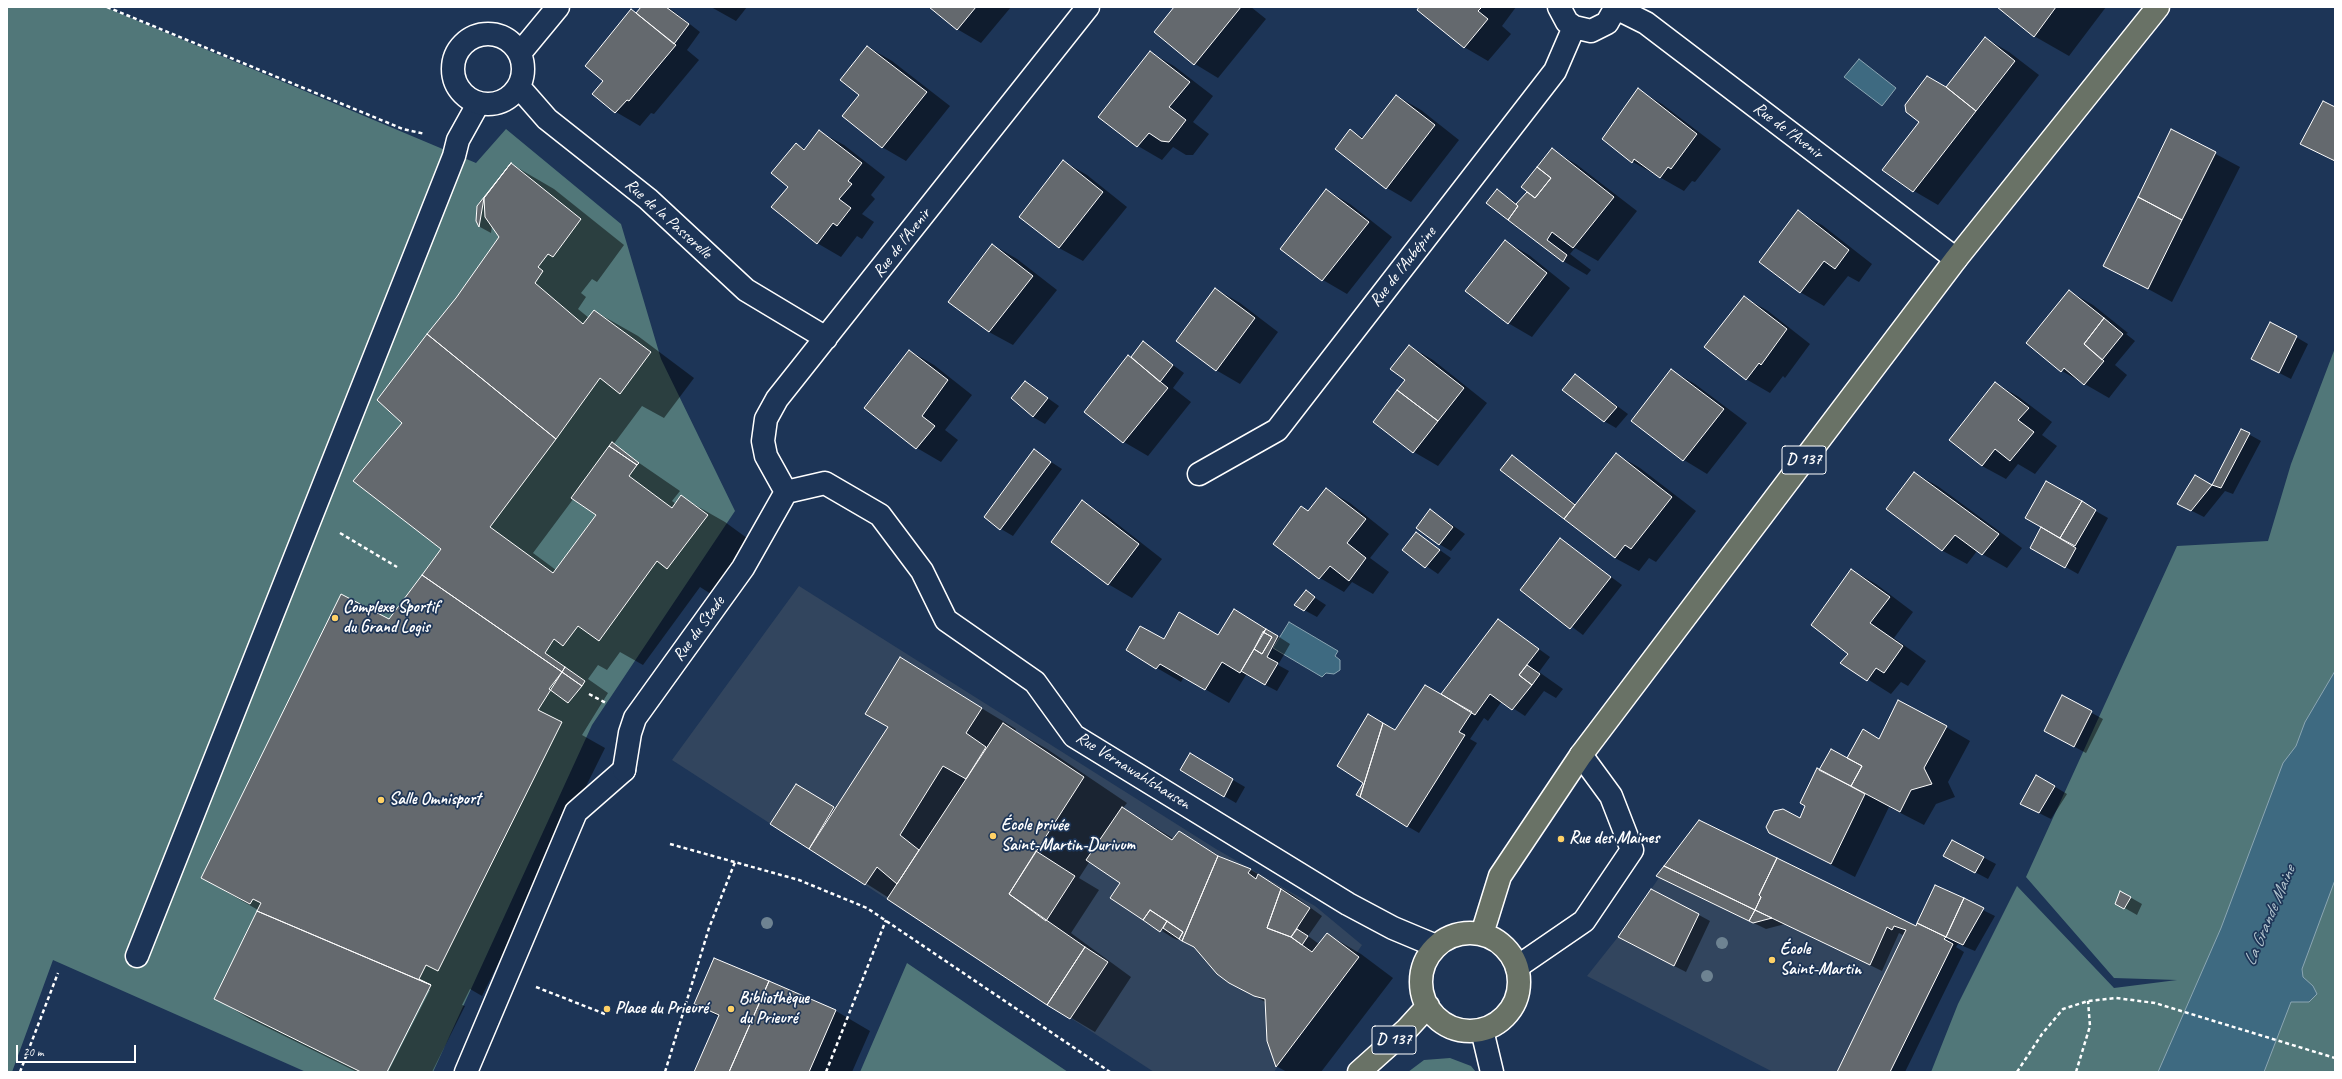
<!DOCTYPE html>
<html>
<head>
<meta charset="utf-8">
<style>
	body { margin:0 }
	#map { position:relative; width:2342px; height:1079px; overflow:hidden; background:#1d3557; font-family:Caveat,sans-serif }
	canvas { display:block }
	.frame { position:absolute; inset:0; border:8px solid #fff; pointer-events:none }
	.scale { position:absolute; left:16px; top:1045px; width:120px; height:18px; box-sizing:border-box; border:2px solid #fff; border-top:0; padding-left:5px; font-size:12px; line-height:14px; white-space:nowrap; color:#fff; -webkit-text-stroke:3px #1d3557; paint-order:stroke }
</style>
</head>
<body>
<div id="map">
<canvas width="2342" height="1079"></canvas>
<div class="frame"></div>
<div class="scale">20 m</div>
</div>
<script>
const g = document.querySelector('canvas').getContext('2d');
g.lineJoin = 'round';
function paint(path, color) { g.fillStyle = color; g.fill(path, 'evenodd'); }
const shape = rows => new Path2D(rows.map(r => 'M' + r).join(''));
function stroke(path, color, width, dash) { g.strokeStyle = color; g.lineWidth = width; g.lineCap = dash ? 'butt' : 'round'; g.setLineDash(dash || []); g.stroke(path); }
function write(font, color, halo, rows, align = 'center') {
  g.font = font + ' Caveat,sans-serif'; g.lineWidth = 3.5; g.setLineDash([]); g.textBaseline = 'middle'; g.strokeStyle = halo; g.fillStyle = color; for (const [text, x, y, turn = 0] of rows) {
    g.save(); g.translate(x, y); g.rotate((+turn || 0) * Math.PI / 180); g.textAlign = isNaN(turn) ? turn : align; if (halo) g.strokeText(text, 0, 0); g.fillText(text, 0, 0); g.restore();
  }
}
paint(shape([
	[799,586,1216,849,1315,906,1362,945,1274,1072,1154,1072,672,760],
	[1699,820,1953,944,1890,1072,1773,1072,1587,976,1618,937]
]), '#32455e');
paint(shape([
	[7,7,105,7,476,163,506,129,621,224,661,359,735,511,592,725,433,1072,306,1072,53,960,12,1072,7,1072],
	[2335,348,2335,1072,1931,1072,1958,1004,2017,886,2114,988,2177,980,2114,978,2026,877,2177,546,2268,541,2291,464],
	[907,963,995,1023,1068,1072,860,1072],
	[1450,1058,1471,1066,1476,1072,1408,1072,1424,1060]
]), '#517779');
const water = shape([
	[1859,59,1896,88,1882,106,1844,77,1859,59],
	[1289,622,1338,651,1335,656,1340,660,1340,670,1334,674,1326,673,1322,677,1273,648,1289,622],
	[2335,671,2335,880,2302,969,2303,977,2313,986,2317,994,2309,1002,2291,1002,2264,1072,2158,1072,2221,928,2283,763,2296,746,2305,722,2335,671]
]);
paint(water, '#3e6a81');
stroke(water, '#8ba6b3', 1);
paint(shape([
	[642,7,668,7,700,32,687,50,699,60,654,114,651,113,640,126,616,112,594,94,605,81,631,10,637,13],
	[711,7,747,7,736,21],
	[930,7,1011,7,981,43,957,29],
	[1175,7,1251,7,1266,19,1218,78,1195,64],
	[1420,7,1516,7,1502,26,1511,34,1488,61,1464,47],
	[1998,7,2106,7,2069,56,2034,36],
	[1985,38,2009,52,2039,75,1938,205,1914,191,1946,88],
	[868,47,892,61,950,106,906,161,882,147,861,95],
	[1150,52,1174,66,1213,96,1193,122,1209,134,1193,155,1186,155,1173,147,1162,160,1138,146,1099,117],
	[1638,90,1662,104,1721,149,1695,182,1692,181,1684,191,1633,162,1603,139],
	[1397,96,1421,110,1459,140,1411,202,1387,188,1350,130,1364,138],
	[2335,108,2335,162,2302,143],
	[2171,130,2240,167,2172,302,2104,265],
	[820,132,844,145,885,177,871,195,875,199,862,214,874,222,862,239,857,236,841,257,817,243,789,187,796,144,805,149],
	[1552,150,1576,164,1637,211,1598,261,1575,248,1570,254,1591,270,1587,275,1563,261,1498,191,1518,204,1529,192],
	[1063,161,1087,175,1127,207,1083,261,1059,248,1020,217],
	[511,164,554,189,624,245,597,282,592,279,581,293,586,297,578,309,589,318,594,311,638,336,694,378,664,418,642,406,613,445,680,491,672,501,676,504,681,497,725,522,751,541,711,594,700,587,643,665,620,652,607,670,598,665,588,679,608,693,582,735,605,748,482,996,470,989,462,1005,465,1006,432,1072,388,1072,430,990,428,990,386,1072,357,1072,250,1019,216,999,258,910,202,878,443,549,403,423,456,299,500,237,492,226,491,233,480,227,476,214,477,207],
	[574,498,597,514,556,570,533,553],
	[1326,190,1350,204,1392,237,1347,294,1323,280,1281,248],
	[1798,212,1822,225,1872,264,1859,282,1848,276,1824,306,1800,292],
	[1505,241,1529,255,1570,288,1532,337,1508,323],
	[993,245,1017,259,1057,290,1013,345,989,332,950,301],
	[1216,289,1240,303,1278,332,1240,384,1216,370],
	[2069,291,2093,305,2128,333,2126,334,2135,341,2115,365,2127,375,2109,398,2062,371],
	[1744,297,1768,311,1810,344,1785,378,1783,376,1770,393,1746,379],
	[2296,337,2308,344,2291,379,2264,365],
	[1143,343,1184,373,1173,388,1191,402,1148,456,1124,442,1085,411,1129,357,1135,360],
	[1409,346,1433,360,1487,403,1438,466,1414,452,1375,421,1406,380],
	[910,351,934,365,972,395,945,430,958,440,941,462,917,448],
	[1671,370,1695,384,1747,423,1707,474,1684,460],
	[1575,375,1628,414,1616,428,1604,421],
	[1025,382,1059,406,1045,424,1033,417,1012,398],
	[1995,383,2019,397,2052,422,2042,435,2057,446,2035,474,2018,464,2006,479,1982,466],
	[2241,430,2261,441,2233,494,2225,491,2204,517,2190,510,2195,476,2213,486],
	[1034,451,1062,469,1013,536,1001,529],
	[1616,454,1640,468,1696,511,1656,562,1649,558,1639,571,1615,558,1565,518,1512,457,1577,505],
	[1915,473,1939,487,2022,548,2007,568,1977,551,1967,564,1943,551,1888,509],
	[2046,483,2108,518,2078,574,2032,548,2043,527],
	[1326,489,1350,503,1389,534,1370,558,1389,572,1373,594,1352,582,1344,592,1320,578,1275,544,1308,512],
	[1083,502,1107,516,1162,559,1132,598,1108,584],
	[1431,510,1465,534,1451,551,1439,544],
	[1416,533,1451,558,1438,574,1403,550],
	[1560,539,1622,585,1583,635,1521,589],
	[1852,570,1876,584,1913,612,1894,638,1926,661,1908,686,1901,682,1891,694,1842,663,1849,654],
	[1306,592,1326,605,1317,617,1295,605],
	[1499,620,1550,657,1539,672,1563,689,1556,698,1544,691,1525,716,1502,701,1488,721,1484,718,1470,739,1477,743,1419,833,1407,826,1396,731,1441,695],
	[1259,624,1290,644,1278,665,1289,671,1277,691,1246,675,1229,703,1184,677,1181,682,1157,668,1164,641,1218,637],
	[900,659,1016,729,1015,731,1047,749,1127,803,1123,808,1174,839,1180,832,1226,860,1251,870,1293,895,1322,916,1308,936,1319,944,1327,934,1361,954,1393,978,1321,1072,1287,1072,1276,1066,1267,1003,1240,988,1194,946,1179,938,1178,940,1173,938,1162,931,1163,930,1160,930,1121,882,1090,861,1079,878,1099,890,1071,933,1131,977,1095,1032,1048,1004,889,898,771,823,820,799,836,809,889,727],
	[2062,697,2103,719,2086,753,2045,731],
	[1946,727,1970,741,1948,782,1955,797,1936,804,1924,825,1889,807,1855,877,1770,833,1800,819,1820,771,1848,759,1880,740],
	[1190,755,1245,787,1236,803,1224,796],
	[2037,776,2067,794,2051,819,2021,804],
	[1952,841,1996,864,1988,879,1956,862],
	[1670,882,1916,927,1936,887,1995,916,1975,951,1958,944,1956,947,1964,952,1905,1072,1838,1072,1904,936,1899,933,1882,971,1785,924,1766,929],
	[2121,892,2142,904,2137,915,2116,903],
	[1699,915,1710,921,1686,972,1631,944],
	[695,1003,836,1011,870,1031,852,1072,695,1072,719,1017]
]), '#0007');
const building = shape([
	[641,7,666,7,689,24,674,44,636,13,641,7],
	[929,7,976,7,957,30,929,7],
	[1174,7,1241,7,1194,65,1154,32,1174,7],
	[1419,7,1482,7,1478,11,1488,19,1464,48,1417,10,1419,7],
	[1997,7,2056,7,2034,37,1997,7],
	[631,9,676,45,629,101,627,100,615,113,592,94,603,81,585,66,631,9],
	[1985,37,2015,61,1976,111,1946,87,1985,37],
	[867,46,927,92,882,148,842,116,859,95,840,80,867,46],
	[1150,51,1190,82,1169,107,1186,120,1169,142,1161,141,1149,133,1137,147,1098,117,1150,51],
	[1927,76,1946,87,1976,111,1913,192,1882,170,1919,122,1906,112,1905,105,1927,76],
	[1638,88,1697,134,1671,169,1668,167,1660,178,1634,159,1632,163,1602,139,1638,88],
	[1396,95,1435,125,1386,189,1335,149,1350,129,1362,139,1396,95],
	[2323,101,2335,107,2335,161,2300,144,2323,101],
	[2171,129,2216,152,2182,220,2138,197,2171,129],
	[819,130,862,163,848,181,852,184,839,199,851,208,837,226,833,223,817,244,771,207,788,187,771,173,796,143,804,150,819,130],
	[1552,148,1614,197,1573,248,1552,232,1547,240,1567,255,1563,262,1508,220,1518,206,1516,204,1527,192,1535,198,1551,178,1537,167,1552,148],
	[1063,160,1103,192,1059,248,1019,217,1063,160],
	[511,163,484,198,479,227,476,221,477,206,511,163],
	[511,163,581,219,553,257,548,254,538,267,543,271,535,283,583,324,594,310,651,352,620,394,600,378,556,439,427,334,456,298,499,237,485,217,484,198,511,163],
	[1537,167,1551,178,1535,198,1521,187,1537,167],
	[1326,189,1369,222,1322,281,1280,249,1326,189],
	[1497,189,1518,206,1508,220,1486,203,1497,189],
	[2138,197,2182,220,2148,289,2103,266,2138,197],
	[1798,210,1849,250,1835,269,1824,261,1800,293,1759,262,1798,210],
	[1505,240,1547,273,1508,324,1465,291,1505,240],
	[992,244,1033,276,989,332,948,302,992,244],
	[1215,288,1255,318,1216,371,1176,341,1215,288],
	[2069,290,2104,318,2084,344,2104,361,2084,385,2064,368,2061,372,2026,343,2069,290],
	[1744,296,1787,329,1761,365,1759,363,1746,380,1704,347,1744,296],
	[2104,318,2123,334,2102,360,2084,344,2104,318],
	[2270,322,2297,336,2279,373,2251,359,2270,322],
	[427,334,556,439,490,527,553,573,596,515,571,498,609,446,637,465,629,476,672,508,681,495,708,515,667,569,657,561,599,641,578,626,563,646,554,639,545,653,565,667,562,672,422,575,441,549,353,481,402,423,377,400,427,334],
	[1143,341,1173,365,1160,382,1131,357,1143,341],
	[1409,345,1464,388,1438,421,1397,390,1405,380,1390,369,1409,345],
	[909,350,948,380,922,416,935,426,916,449,864,408,909,350],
	[1128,355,1168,388,1123,443,1084,412,1128,355],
	[1671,369,1724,409,1683,461,1631,421,1671,369],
	[1575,374,1617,407,1604,422,1562,390,1575,374],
	[1025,381,1048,398,1033,417,1011,398,1025,381],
	[1995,382,2029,408,2018,420,2034,432,2010,461,1995,449,1982,466,1949,440,1995,382],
	[1397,390,1438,421,1413,453,1373,422,1397,390],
	[2241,429,2250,433,2221,488,2212,485,2241,429],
	[612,442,639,463,637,465,609,446,612,442],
	[1034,449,1051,462,1000,530,984,517,1034,449],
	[1616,453,1672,497,1631,549,1625,545,1615,558,1564,519,1616,453],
	[1512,455,1575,505,1564,519,1500,470,1512,455],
	[1914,472,1999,534,1982,555,1955,535,1942,551,1886,509,1914,472],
	[2195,475,2212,485,2191,511,2177,504,2195,475],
	[2046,481,2082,501,2060,538,2025,518,2046,481],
	[1326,488,1366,519,1347,543,1366,558,1349,581,1330,566,1319,579,1273,544,1301,506,1308,511,1326,488],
	[1082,500,1139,544,1108,585,1051,542,1082,500],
	[2082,501,2096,510,2075,546,2060,538,2082,501],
	[1430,509,1453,527,1439,545,1416,528,1430,509],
	[2041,527,2076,548,2065,568,2030,548,2041,527],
	[1416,532,1440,550,1425,568,1402,550,1416,532],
	[1560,538,1611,577,1570,629,1520,590,1560,538],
	[1851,569,1890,597,1870,623,1903,646,1884,673,1876,668,1867,681,1840,663,1848,654,1811,625,1851,569],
	[422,575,562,672,538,710,562,722,438,971,426,965,419,979,431,985,257,911,261,903,253,899,250,904,201,878,341,594,389,619,422,575],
	[1306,590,1315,597,1304,611,1294,605,1306,590],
	[1234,609,1266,629,1240,673,1222,662,1205,690,1160,664,1156,669,1126,650,1140,626,1164,639,1179,612,1218,635,1234,609],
	[1498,619,1539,649,1519,675,1532,685,1512,710,1490,694,1475,715,1441,694,1498,619],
	[1266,629,1278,636,1267,657,1278,663,1265,685,1241,671,1254,649,1262,654,1272,637,1263,632,1266,629],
	[1263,632,1272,637,1262,654,1254,649,1263,632],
	[900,657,982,708,966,733,986,747,966,779,943,766,900,835,919,850,897,884,877,867,865,885,809,849,888,727,865,714,900,657],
	[1527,665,1540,674,1532,685,1519,675,1527,665],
	[565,667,585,681,582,686,562,672,565,667],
	[562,672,582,686,568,703,549,689,562,672],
	[1425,685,1472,712,1459,732,1465,735,1407,827,1360,797,1383,723,1395,730,1425,685],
	[2062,695,2092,711,2074,747,2044,731,2062,695],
	[1898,700,1947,726,1924,768,1932,784,1911,790,1900,812,1851,786,1862,766,1847,758,1863,729,1879,739,1898,700],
	[1368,714,1383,723,1360,797,1356,795,1363,783,1337,766,1368,714],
	[1003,723,1084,777,1009,894,1085,947,1047,1005,887,899,1003,723],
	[1831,749,1862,766,1851,786,1819,770,1831,749],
	[1190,753,1233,779,1224,797,1180,770,1190,753],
	[1817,768,1865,794,1831,864,1769,833,1766,827,1774,811,1783,809,1800,818,1805,806,1800,803,1817,768],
	[2036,775,2055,786,2039,813,2020,804,2036,775],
	[796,784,834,807,809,849,770,824,796,784],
	[1122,807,1172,840,1179,831,1218,856,1182,941,1179,939,1183,932,1150,910,1143,920,1110,898,1120,883,1086,860,1122,807],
	[1699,820,1777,858,1759,895,1761,897,1755,910,1664,866,1699,820],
	[1952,840,1984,857,1975,873,1943,856,1952,840],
	[1036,851,1075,876,1046,921,1009,894,1036,851],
	[1218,856,1251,869,1248,873,1256,879,1258,874,1281,889,1267,928,1291,937,1312,952,1327,933,1359,957,1276,1067,1267,1041,1265,999,1254,996,1229,983,1217,974,1194,947,1182,941,1218,856],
	[1777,858,1916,926,1917,923,1946,937,1944,939,1953,944,1890,1072,1837,1072,1906,930,1894,926,1892,930,1887,927,1870,965,1755,910,1761,897,1759,895,1777,858],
	[1664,866,1755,910,1749,921,1656,876,1664,866],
	[1935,885,1964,898,1946,937,1917,923,1935,885],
	[1281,889,1310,908,1291,937,1267,928,1281,889],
	[1651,889,1699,914,1674,966,1618,937,1651,889],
	[2120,891,2131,897,2124,909,2115,904,2120,891],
	[1964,898,1984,908,1963,945,1946,937,1964,898],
	[1150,910,1167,921,1160,932,1143,920,1150,910],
	[1755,910,1772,918,1753,923,1749,921,1755,910],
	[257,911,431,985,387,1072,361,1072,214,999,257,911],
	[1167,921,1183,932,1179,939,1163,928,1167,921],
	[1297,929,1308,936,1302,945,1291,937,1297,929],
	[1085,947,1108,962,1070,1019,1047,1005,1085,947],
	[714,958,769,981,729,1072,694,1072,719,1015,694,1004,714,958],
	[769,981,836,1010,809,1072,729,1072,769,981]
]);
paint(building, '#64696e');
stroke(building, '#fff', 1);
const lane = shape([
	[137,956,454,156,458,140,478,104],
	[1517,967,1584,921,1632,850,1611,796,1581,755],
	[1482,1030,1492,1072],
	[466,1072,576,812,624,770]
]);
const street = shape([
	[1559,7,1567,22,1574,27,1591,31,1607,23,1616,7],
	[1616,8,1646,23,1956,259],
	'453 69a35 35 0 1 1 70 0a35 35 0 1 1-70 0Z',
	[520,53,558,7],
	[519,87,547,119,648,199,746,290,826,338],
	[1199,474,1277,430,1555,71,1574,27],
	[786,492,825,483,880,515,922,571,946,620,1035,682,1074,736,1348,904,1393,928,1436,946],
	[786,492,766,456,763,441,766,419,777,399,1088,7],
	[624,770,630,733,635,718,743,568,786,492]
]);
const primary = shape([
	'1421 982a49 49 0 1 1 98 0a49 49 0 1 1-98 0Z',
	[1482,934,1500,876,1581,755,1956,259,2158,7],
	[1359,1072,1407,1029,1428,1006]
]);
stroke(lane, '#fff', 25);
stroke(street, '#fff', 25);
stroke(primary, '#fff', 25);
stroke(shape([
	[107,7,403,129,425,134],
	[340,533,397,567],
	[589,694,606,703],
	[670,844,799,880,867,908,1110,1072],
	[536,987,605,1014],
	[20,1072,58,973],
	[665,1072,709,928,735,862],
	[826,1072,886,920],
	[2017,1072,2042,1034,2063,1009,2088,1001,2116,998,2155,1003,2335,1058],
	[2076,1072,2090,1026,2088,1001]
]), '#fff', 2.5, [4, 3]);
stroke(lane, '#1d3557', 22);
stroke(street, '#1d3557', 22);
stroke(primary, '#697266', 22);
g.fillStyle = '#6e8392';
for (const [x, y] of [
	[767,923],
	[1722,943],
	[1707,976]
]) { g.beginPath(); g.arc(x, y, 6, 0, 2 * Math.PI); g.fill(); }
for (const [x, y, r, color] of [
	[335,618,4,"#ffd166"],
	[381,800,4,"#ffd166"],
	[993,836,4,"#ffd166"],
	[1561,839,4,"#ffd166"],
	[1772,960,4,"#ffd166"],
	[607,1009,4,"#ffd166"],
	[731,1009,4,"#ffd166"]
]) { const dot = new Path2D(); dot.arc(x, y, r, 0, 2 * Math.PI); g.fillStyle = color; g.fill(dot); stroke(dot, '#1d3557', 1.5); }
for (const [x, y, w] of [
	[1804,460,44],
	[1394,1040,44]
]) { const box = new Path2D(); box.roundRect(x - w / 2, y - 14, w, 28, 3); g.fillStyle = '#1d3557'; g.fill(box); stroke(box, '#fff', 1); }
write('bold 16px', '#fff', null, [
	["D 137",1804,460],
	["D 137",1394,1040]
]);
write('17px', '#fff', '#1d3557', [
	["Rue de l'Avenir",1788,131,37],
	["Rue de la Passerelle",668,219,42],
	["Rue de l'Avenir",902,243,-52],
	["Rue de l'Aubépine",1403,267,-52],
	["Rue du Stade",699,629,-54],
	["Rue Vernawahlshausen",1133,771,32]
]);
write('bold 17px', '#fff', '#1d3557', [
	["Complexe Sportif",343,608],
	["du Grand Logis",343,628],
	["Salle Omnisport",389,800],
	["École privée",1001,826],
	["Saint-Martin-Durivum",1001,846],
	["Rue des Maines",1569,839],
	["École",1780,950],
	["Saint-Martin",1780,970],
	["Bibliothèque",739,999],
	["du Prieuré",739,1019],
	["Place du Prieuré",615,1009]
], 'left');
write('italic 18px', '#b2c3cd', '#1d3557', [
	["La Grande Maine",2270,916,-67]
]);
</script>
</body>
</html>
